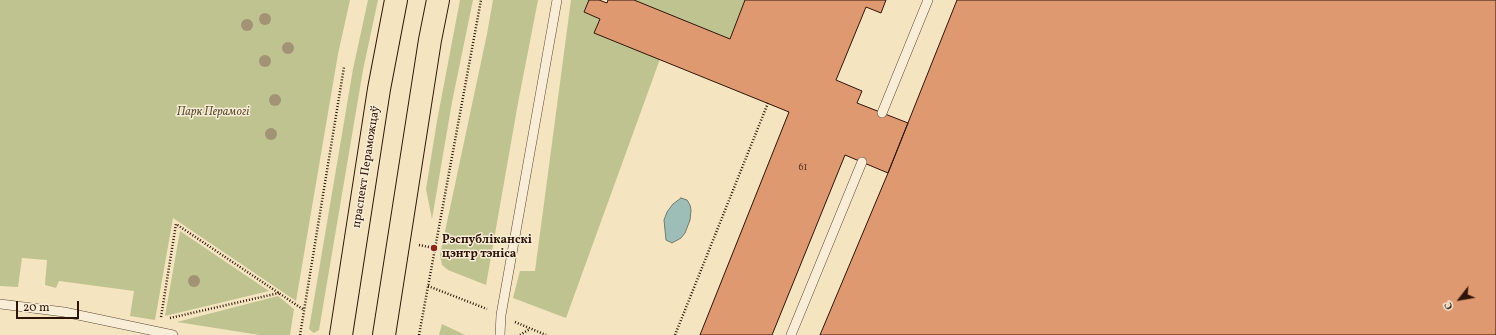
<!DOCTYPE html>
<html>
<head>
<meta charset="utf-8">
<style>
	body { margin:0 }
	#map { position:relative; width:1496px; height:335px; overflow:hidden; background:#f4e4c0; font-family:Vollkorn,serif }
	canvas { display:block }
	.north { position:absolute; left:1440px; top:279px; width:40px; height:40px; -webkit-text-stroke:3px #f8edd6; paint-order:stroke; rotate:239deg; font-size:11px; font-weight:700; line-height:16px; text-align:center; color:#2e1407 }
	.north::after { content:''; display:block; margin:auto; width:14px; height:18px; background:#2e1407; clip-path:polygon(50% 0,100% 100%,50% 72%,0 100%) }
	.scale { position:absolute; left:16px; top:301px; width:63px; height:18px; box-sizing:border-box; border:2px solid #2e1407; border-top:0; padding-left:5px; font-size:12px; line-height:14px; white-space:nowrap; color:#2e1407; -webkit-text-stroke:3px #f8edd6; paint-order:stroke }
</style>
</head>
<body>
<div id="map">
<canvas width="1496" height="335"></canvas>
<div class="north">С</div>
<div class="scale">20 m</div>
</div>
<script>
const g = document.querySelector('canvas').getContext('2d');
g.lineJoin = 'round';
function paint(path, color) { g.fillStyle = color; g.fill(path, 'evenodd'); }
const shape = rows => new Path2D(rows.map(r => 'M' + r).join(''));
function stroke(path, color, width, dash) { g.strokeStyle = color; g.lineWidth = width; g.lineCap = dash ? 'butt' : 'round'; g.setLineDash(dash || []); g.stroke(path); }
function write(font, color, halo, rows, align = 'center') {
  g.font = font + ' Vollkorn,serif'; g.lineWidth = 3; g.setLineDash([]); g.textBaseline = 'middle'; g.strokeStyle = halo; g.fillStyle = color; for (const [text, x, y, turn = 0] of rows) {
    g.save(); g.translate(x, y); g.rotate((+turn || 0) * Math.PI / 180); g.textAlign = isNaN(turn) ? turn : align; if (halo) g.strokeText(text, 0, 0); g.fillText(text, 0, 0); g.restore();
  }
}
paint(shape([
	[0,0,350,0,338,54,296,301,173,218,155,320,130,316,134,291,59,281,56,288,45,285,47,260,22,258,18,287,0,286],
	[368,0,378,0,363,70,319,330,314,333,309,329,353,69],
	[460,0,473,0,452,102,432,219,426,189,437,121],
	[493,0,538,0,518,103,486,285,448,270,442,265,440,255,487,34],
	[571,0,589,0,584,12,600,19,594,33,660,59,566,318,513,298,520,271,535,271],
	[634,0,745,0,730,39],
	[180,231,269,291,165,316],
	[278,296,294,309,290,335,260,335,177,322],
	[442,324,465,335,439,335]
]), '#bfc390');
const water = shape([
	[681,198,687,200,690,205,691,210,690,220,685,233,681,238,672,243,666,240,664,220,667,212,673,204,681,198]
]);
paint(water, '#9cbeb6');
stroke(water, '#707a70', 1);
const building = shape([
	[589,0,599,0,607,3,608,0,634,0,730,39,745,0,886,0,881,13,866,7,836,80,862,91,857,103,908,123,888,173,845,155,772,335,700,335,789,112,594,33,600,19,584,12,589,0],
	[957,0,1496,0,1496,335,820,335,888,173,957,0]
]);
paint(building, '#de9971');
stroke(building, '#2e1407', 1);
const service = shape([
	[882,113,928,0],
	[0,304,64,312,173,335],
	[500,335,501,315,557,0],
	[791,335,862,162]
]);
const primary = shape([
	[341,335,379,89,396,0],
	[384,335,430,40,438,0]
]);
stroke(service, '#604835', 10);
stroke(primary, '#2e1407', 24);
stroke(shape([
	[419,245,434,248],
	[428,286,487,309],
	[161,317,176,224,304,310],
	[170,318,279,293],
	[515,322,546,335],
	[300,335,344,67],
	[419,335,481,0],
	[520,335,530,329],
	[675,335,768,103]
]), '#2e1407', 2.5, [1, 2]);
stroke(service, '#f8edd6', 9);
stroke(primary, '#f4e4c0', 22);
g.fillStyle = '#a39375';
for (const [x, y] of [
	[265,19],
	[247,25],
	[288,48],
	[265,61],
	[275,100],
	[271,134],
	[194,281]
]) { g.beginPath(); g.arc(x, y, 6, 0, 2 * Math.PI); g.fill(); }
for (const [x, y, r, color] of [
	[434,248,4,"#8f2418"]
]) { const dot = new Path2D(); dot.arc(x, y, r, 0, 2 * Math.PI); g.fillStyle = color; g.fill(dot); stroke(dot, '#f8edd6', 1.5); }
write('10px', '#5a3522', null, [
	["61",803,168]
]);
write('italic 12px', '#615137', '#f8edd6', [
	["Парк Перамогі",213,113]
]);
write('12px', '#2e1407', '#f8edd6', [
	["праспект Пераможцаў",367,167,-81]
]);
write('bold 12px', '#2e1407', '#f8edd6', [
	["Рэспубліканскі",442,241],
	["цэнтр тэніса",442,255]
], 'left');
</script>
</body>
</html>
